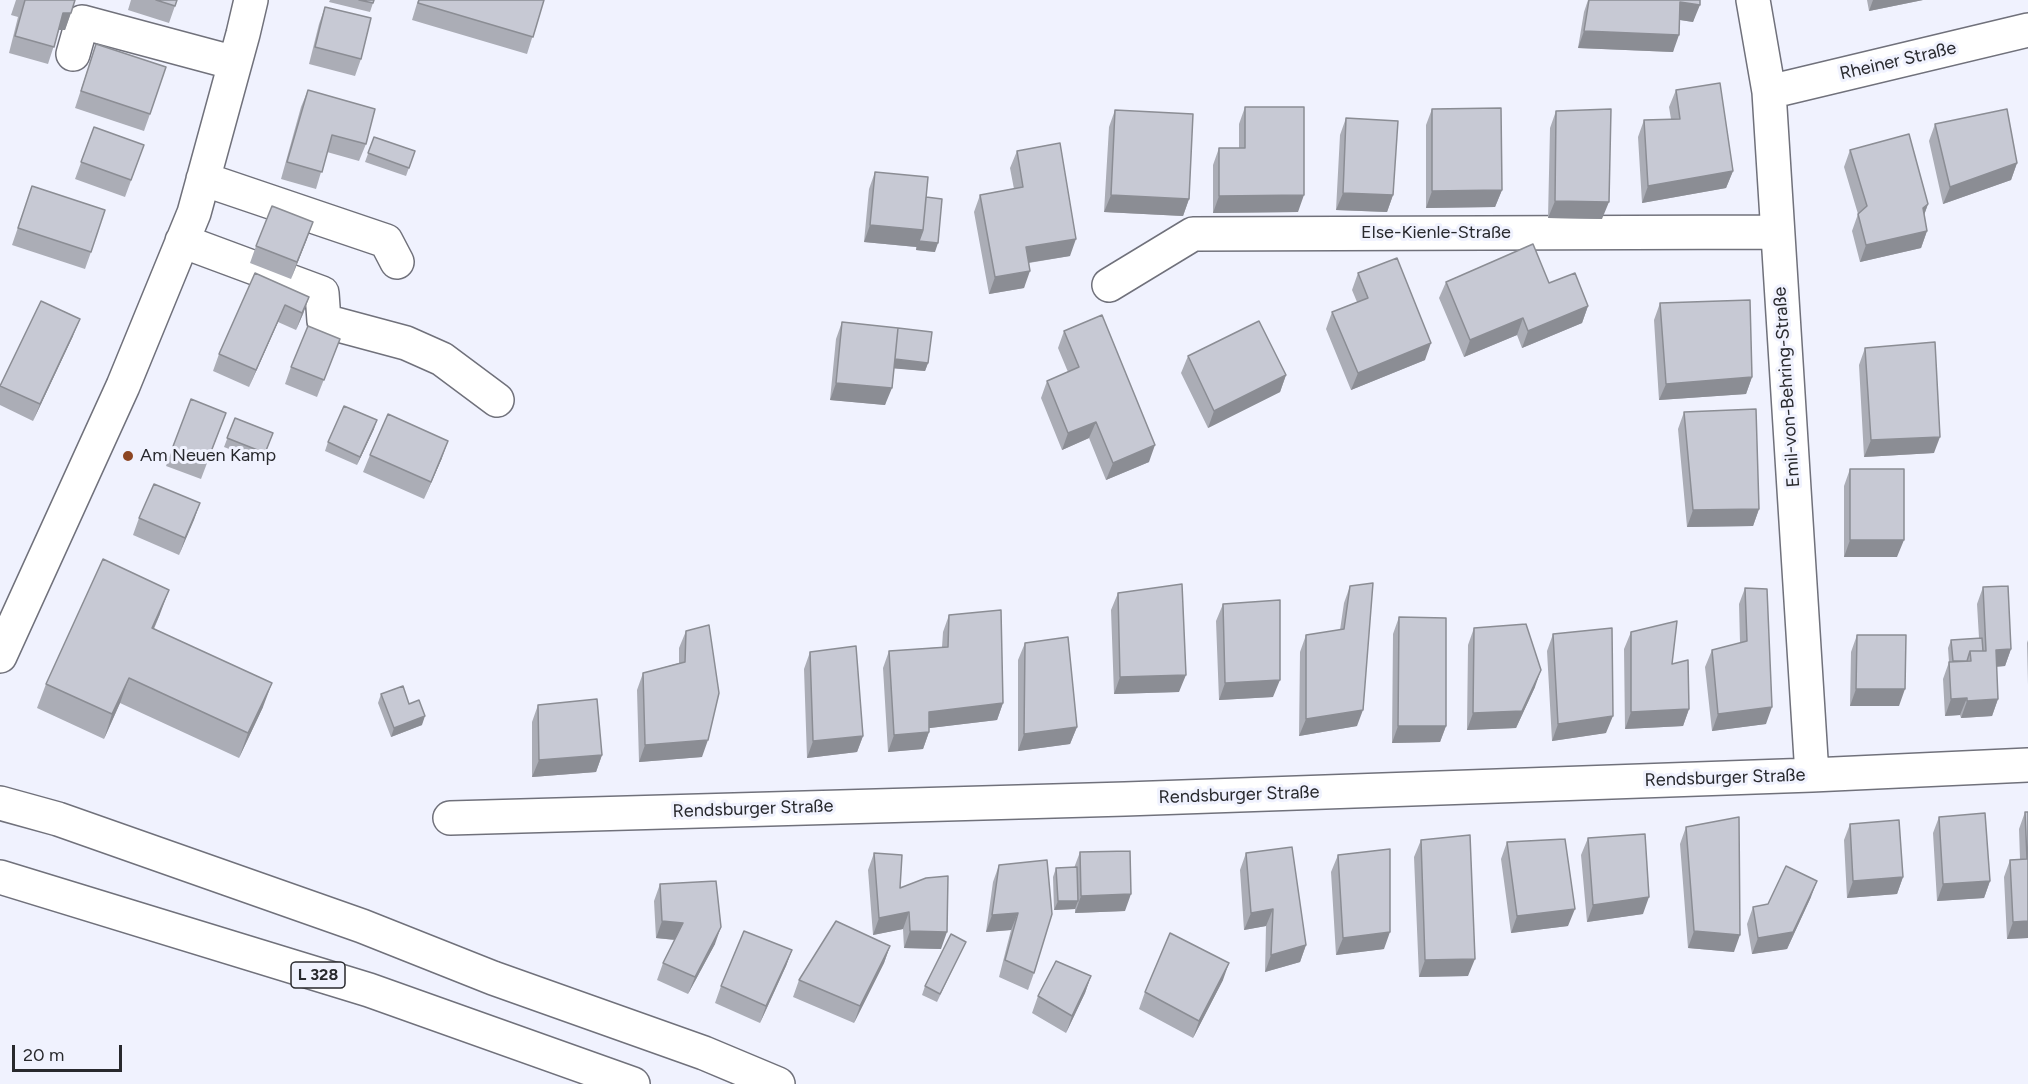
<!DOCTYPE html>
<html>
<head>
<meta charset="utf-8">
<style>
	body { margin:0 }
	#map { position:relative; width:2028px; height:1084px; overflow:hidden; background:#f0f2fe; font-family:Figtree,sans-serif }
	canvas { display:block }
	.scale { position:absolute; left:12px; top:1045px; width:110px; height:27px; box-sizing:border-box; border:3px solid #28292d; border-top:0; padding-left:8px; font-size:18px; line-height:21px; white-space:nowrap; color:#28292d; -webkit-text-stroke:4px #f0f2fe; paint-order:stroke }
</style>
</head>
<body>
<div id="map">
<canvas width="2028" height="1084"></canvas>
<div class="scale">20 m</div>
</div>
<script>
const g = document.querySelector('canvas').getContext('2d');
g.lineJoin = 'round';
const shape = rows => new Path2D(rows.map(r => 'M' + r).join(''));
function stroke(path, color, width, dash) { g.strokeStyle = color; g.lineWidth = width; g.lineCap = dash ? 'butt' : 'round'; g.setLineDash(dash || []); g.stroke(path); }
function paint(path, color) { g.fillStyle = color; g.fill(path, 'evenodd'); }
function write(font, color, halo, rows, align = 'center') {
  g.font = font + ' Figtree,sans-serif'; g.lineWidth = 6; g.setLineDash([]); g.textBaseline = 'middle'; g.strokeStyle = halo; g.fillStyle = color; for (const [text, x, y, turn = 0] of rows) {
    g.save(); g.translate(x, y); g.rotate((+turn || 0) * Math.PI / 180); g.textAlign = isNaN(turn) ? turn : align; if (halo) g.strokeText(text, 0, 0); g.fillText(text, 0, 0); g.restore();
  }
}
const minor = shape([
	[1753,0,1769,92,1812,775],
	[73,54,82,22,235,63],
	[1769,92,2028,30],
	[203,179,386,241,397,262],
	[182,241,322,293,324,321,406,343,442,359,497,400],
	[1109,285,1193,234,1777,232],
	[0,656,123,386,194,213,243,34,251,0],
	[450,818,1125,799,1812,775,2028,765]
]);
const major = shape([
	[0,803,58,819,362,926,493,978,704,1053,778,1084],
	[0,877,369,990,633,1084]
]);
stroke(minor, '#70717b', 36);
stroke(major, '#70717b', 36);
stroke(minor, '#fff', 33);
stroke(major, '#fff', 33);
paint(shape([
	[16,0,75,0,65,30,59,30,48,64,9,53,18,17,11,15],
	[131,0,177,0,169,23,128,10],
	[330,0,374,0,370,12,329,2],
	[418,0,544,0,527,54,412,20],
	[1588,0,1700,0,1693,22,1680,20,1673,52,1578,48,1584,12],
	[1867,0,1923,0,1869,11],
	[325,7,361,59,355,76,309,64,319,24],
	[96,44,150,114,144,131,75,108],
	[308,90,366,144,359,161,327,152,316,189,281,179,301,107],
	[1676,90,1733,171,1726,188,1642,203,1638,137,1644,120,1671,119,1669,107],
	[1245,107,1298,212,1213,213,1213,165,1219,148,1239,148,1239,124],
	[1432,109,1502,190,1495,207,1426,208,1426,125],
	[1115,110,1189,199,1183,216,1104,212,1109,127],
	[1556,111,1602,219,1548,218,1550,128],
	[1346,118,1393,195,1387,212,1336,210,1340,135],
	[1935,124,2017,163,2011,180,1943,204,1929,141],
	[94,127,144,145,125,197,75,179],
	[374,137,415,151,406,176,365,162],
	[1850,150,1928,204,1924,215,1927,231,1921,248,1860,262,1852,231,1858,214,1844,167],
	[1017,151,1070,256,1029,263,1024,288,989,294,974,212,980,195,1014,189,1010,168],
	[875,172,926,197,935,252,916,250,916,247,864,242,869,189],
	[32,186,91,252,85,269,12,245],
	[307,239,291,279,250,263,256,246],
	[255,273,309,297,303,314,296,330,278,322,249,387,213,371,219,354],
	[1358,273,1425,360,1351,390,1326,329,1332,312,1357,302,1352,290],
	[1446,282,1549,283,1588,306,1582,323,1522,348,1517,335,1464,357,1439,298],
	[41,301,73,336,33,421,0,405,0,386],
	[1660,303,1752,377,1746,394,1659,400,1654,320],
	[842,322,928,363,925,371,894,368,885,405,830,400,836,339],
	[1064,331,1149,462,1106,480,1089,438,1062,450,1041,398,1047,381,1068,372,1058,348],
	[340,339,317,397,285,384,291,367],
	[1865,348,1934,453,1864,457,1859,365],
	[1188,356,1286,375,1280,392,1208,428,1181,373],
	[191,399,226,413,201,479,166,466],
	[1684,412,1759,509,1753,526,1687,527,1678,429],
	[235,418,273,433,262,462,224,447],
	[374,429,357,465,325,451,328,442],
	[370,455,442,458,424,499,363,472],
	[1850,469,1897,557,1844,557,1844,486],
	[200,503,179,555,133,535,139,518],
	[1350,586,1357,726,1299,736,1300,652,1306,635,1340,630,1344,603],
	[1983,587,2011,649,2005,666,1996,667,1998,699,1992,716,1961,718,1960,715,1945,716,1943,679,1949,662,1948,648,1951,640,1979,638,1977,604],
	[1745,588,1766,724,1712,731,1705,667,1712,650,1740,643,1739,604],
	[1118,593,1179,692,1114,694,1111,610],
	[1223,604,1273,697,1219,700,1216,621],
	[160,614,154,629,263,707,239,758,120,703,104,739,37,708,46,684],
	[949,615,1003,703,997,720,929,728,929,732,923,749,888,752,883,668,889,651,942,647,943,632],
	[1399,617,1446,726,1440,742,1392,743,1393,634],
	[1474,628,1535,687,1516,728,1467,730,1468,645],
	[686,631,702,757,639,762,637,690,643,673,679,663,679,648],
	[1631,632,1672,664,1689,709,1683,726,1625,729,1624,649],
	[1553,634,1606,733,1552,741,1547,651],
	[1857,635,1899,706,1850,706,1851,652],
	[2028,640,2028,685,2027,643],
	[1025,643,1077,727,1070,744,1018,751,1018,660],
	[810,652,863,736,857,752,807,758,804,669],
	[381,694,409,704,422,725,391,737,378,703],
	[538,705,602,755,596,772,532,777,532,722],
	[2025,812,2028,812,2028,938,2007,939,2004,877,2010,860,2020,859,2019,829],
	[1939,817,1990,881,1984,898,1937,901,1933,833],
	[1850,824,1903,877,1897,894,1847,898,1844,840],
	[1686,827,1734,952,1688,948,1680,844],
	[1588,838,1643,914,1587,922,1581,855],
	[1421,840,1468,976,1419,977,1414,857],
	[1507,842,1568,926,1511,933,1501,859],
	[1080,852,1125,911,1075,913,1075,909,1054,910,1053,877,1056,868,1074,868],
	[874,853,900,888,941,949,904,948,903,929,873,935,868,870],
	[1246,853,1306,945,1300,962,1265,972,1266,926,1244,930,1240,870],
	[1338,855,1384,949,1336,955,1331,872],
	[999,865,1034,973,1028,990,999,977,1011,930,986,932,993,882],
	[660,884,715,944,688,994,657,980,663,963,675,940,656,938,654,901],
	[1811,897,1787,949,1752,954,1747,924,1753,907],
	[966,942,962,950,937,1002,922,995,925,986],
	[890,946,884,963,854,1023,793,997,799,980],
	[792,950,786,966,760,1023,715,1003,721,986],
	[1091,976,1085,993,1066,1033,1032,1013,1038,996],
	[1223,980,1193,1038,1139,1009,1145,992]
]), '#abadb6');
paint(shape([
	[1873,0,1923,0,1869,11],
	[1680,2,1700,5,1693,22,1674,19],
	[63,13,71,13,65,30,57,30],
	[1584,31,1679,35,1673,52,1578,48],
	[2017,163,2011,180,1943,204,1950,187],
	[1733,171,1726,188,1642,203,1648,186],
	[1502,190,1495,207,1426,208,1432,191],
	[1343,193,1393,195,1387,212,1336,210],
	[1111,195,1189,199,1183,216,1104,212],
	[1304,195,1298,212,1213,213,1219,196],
	[1555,201,1609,202,1602,219,1548,218],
	[1928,204,1922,221,1923,208],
	[313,222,307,239,291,279,297,262],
	[870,225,923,230,917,247,864,242],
	[1927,231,1921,248,1860,262,1866,245],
	[1076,239,1070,256,1020,264,1026,247],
	[919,241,938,243,935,252,916,250],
	[1030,271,1024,288,989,294,995,277],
	[309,297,303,314,296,330,302,313],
	[285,305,278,322,249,387,256,370],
	[1588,306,1582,323,1522,348,1528,331],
	[1523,318,1517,335,1464,357,1470,340],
	[80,319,73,336,33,421,40,404],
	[1431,343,1425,360,1351,390,1358,373],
	[892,359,928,363,925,371,889,368],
	[1286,375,1280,392,1208,428,1214,411],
	[1752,377,1746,394,1659,400,1666,384],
	[836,383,892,388,885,405,830,400],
	[377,420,374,429,357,465,360,457],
	[1096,422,1089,438,1062,450,1068,433],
	[1940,437,1934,453,1864,457,1871,440],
	[448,441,442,458,424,499,431,482],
	[1155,445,1149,462,1106,480,1113,463],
	[200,503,194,520,179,555,185,538],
	[1759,509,1753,526,1687,527,1693,510],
	[1850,540,1904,540,1897,557,1844,557],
	[169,590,160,614,143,652,152,628],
	[2011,649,2005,666,1989,667,1996,650],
	[1541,670,1535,687,1516,728,1467,730,1473,713],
	[1186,675,1179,692,1114,694,1120,677],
	[129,678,120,703,104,739,112,714],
	[1280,680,1273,697,1219,700,1225,683],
	[272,683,263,707,239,758,248,733],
	[1856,689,1905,689,1899,706,1850,706],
	[1967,698,1960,715,1945,716,1951,699],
	[1998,699,1992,716,1961,718,1967,701],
	[1003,703,997,720,922,729,929,712],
	[1772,707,1766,724,1712,731,1718,714],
	[1689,709,1683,726,1625,729,1631,712],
	[1363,710,1357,726,1299,736,1306,719],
	[425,716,422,725,391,737,394,728],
	[1613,716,1606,733,1552,741,1558,724],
	[1398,726,1446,726,1440,742,1392,743],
	[1077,727,1070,744,1018,751,1024,734],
	[929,732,923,749,888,752,894,735],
	[863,736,857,752,807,758,813,741],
	[708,740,702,757,639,762,645,745],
	[602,755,596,772,532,777,539,760],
	[1903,877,1897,894,1847,898,1853,881],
	[1817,881,1811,897,1787,949,1752,954,1758,938],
	[1990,881,1984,898,1937,901,1943,884],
	[1131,894,1125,911,1075,913,1081,896],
	[1649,897,1643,914,1587,922,1593,905],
	[1058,901,1078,901,1075,909,1054,910],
	[1273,909,1266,926,1244,930,1251,913],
	[1575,909,1568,926,1511,933,1517,916],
	[909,912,903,929,873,935,879,918],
	[1018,913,1011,930,986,932,992,915],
	[662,921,683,923,677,940,656,938],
	[2028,921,2028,938,2007,939,2013,922],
	[721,927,715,944,688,994,695,977],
	[910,931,947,932,941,949,904,948],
	[1694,931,1740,935,1734,952,1688,948],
	[1390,932,1384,949,1336,955,1343,938],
	[1306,945,1300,962,1265,972,1271,955],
	[890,946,884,963,854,1023,860,1006],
	[792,950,786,966,760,1023,766,1006],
	[1475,959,1468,976,1419,977,1425,960],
	[1229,963,1223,980,1193,1038,1199,1021],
	[1091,976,1085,993,1066,1033,1072,1016]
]), '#8b8d94');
const building = shape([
	[25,0,75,0,71,13,63,13,54,47,15,36,25,0],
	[156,0,177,0,175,6,156,0],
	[359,0,374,0,373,3,359,0],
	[419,0,544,0,533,37,418,3,419,0],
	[1589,0,1700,0,1700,5,1680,2,1679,35,1584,31,1589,0],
	[325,7,371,18,361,59,315,47,325,7],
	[96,44,166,67,150,114,81,91,96,44],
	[1720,83,1733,171,1648,186,1644,120,1680,119,1676,90,1720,83],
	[308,90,375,109,366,144,332,135,322,172,287,162,308,90],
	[1245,107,1304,107,1304,195,1219,196,1219,148,1245,148,1245,107],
	[1501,108,1502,190,1432,191,1432,109,1501,108],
	[1611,109,1609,202,1555,201,1556,111,1611,109],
	[2007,109,2017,163,1950,187,1935,124,2007,109],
	[1115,110,1193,114,1189,199,1111,195,1115,110],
	[1346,118,1398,121,1393,195,1343,193,1346,118],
	[94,127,144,145,131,180,81,162,94,127],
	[1909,134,1928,204,1923,208,1927,231,1866,245,1858,214,1867,206,1850,150,1909,134],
	[374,137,415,151,409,168,368,153,374,137],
	[1060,143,1076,239,1026,247,1030,271,995,277,980,195,1023,187,1017,151,1060,143],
	[875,172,928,177,923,230,870,225,875,172],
	[32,186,105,210,91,252,18,228,32,186],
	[926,197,942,199,938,243,919,241,923,230,926,197],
	[272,206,313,222,297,262,256,246,272,206],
	[1533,244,1549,283,1575,273,1588,306,1528,331,1523,318,1470,340,1446,282,1533,244],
	[1397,258,1431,343,1358,373,1332,312,1368,298,1358,273,1397,258],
	[255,273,309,297,302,313,285,305,256,370,219,354,255,273],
	[1750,300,1752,377,1666,384,1660,303,1750,300],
	[41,301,80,319,40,404,0,386,41,301],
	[1102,315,1155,445,1113,463,1096,422,1068,433,1047,381,1079,367,1064,331,1102,315],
	[1259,321,1286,375,1214,411,1188,356,1259,321],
	[842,322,898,328,892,388,836,383,842,322],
	[308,326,340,339,324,380,291,367,308,326],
	[898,328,932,332,928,363,895,359,898,328],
	[1935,342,1940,437,1871,440,1865,348,1935,342],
	[191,399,226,413,207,462,172,449,191,399],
	[344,406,377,420,360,457,328,442,344,406],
	[1756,409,1759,509,1693,510,1684,412,1756,409],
	[388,414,448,441,431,482,370,455,388,414],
	[235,418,273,433,265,453,227,438,235,418],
	[1850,469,1904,469,1904,540,1850,540,1850,469],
	[154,484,200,503,185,538,139,518,154,484],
	[103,559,169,590,152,628,272,683,248,733,129,678,112,714,46,684,103,559],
	[1373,583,1363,710,1306,719,1306,635,1344,629,1350,586,1373,583],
	[1182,584,1186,675,1120,677,1118,593,1182,584],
	[2008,586,2011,649,1996,650,1998,699,1967,701,1967,698,1951,699,1949,662,1971,661,1970,651,1986,651,1983,587,2008,586],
	[1745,588,1767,589,1772,707,1718,714,1712,650,1747,641,1745,588],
	[1280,600,1280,680,1225,683,1223,604,1280,600],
	[1001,610,1003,703,929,712,929,732,894,735,889,651,948,647,949,615,1001,610],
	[1399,617,1446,618,1446,726,1398,726,1399,617],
	[1677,621,1672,664,1688,660,1689,709,1631,712,1631,632,1677,621],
	[1526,624,1541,670,1522,711,1473,713,1474,628,1526,624],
	[709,625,719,693,708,740,645,745,643,673,685,662,686,631,709,625],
	[1612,628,1613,716,1558,724,1553,634,1612,628],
	[1857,635,1906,635,1905,689,1856,689,1857,635],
	[1068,637,1077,727,1024,734,1025,643,1068,637],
	[1982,638,1983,651,1970,651,1967,661,1953,661,1951,640,1982,638],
	[856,646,863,736,813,741,810,652,856,646],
	[403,686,409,704,419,700,425,716,394,728,381,694,403,686],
	[597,699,602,755,539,760,538,705,597,699],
	[2025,812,2028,812,2028,921,2013,922,2010,860,2027,859,2025,812],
	[1985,813,1990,881,1943,884,1939,817,1985,813],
	[1739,817,1740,935,1694,931,1686,827,1739,817],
	[1899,820,1903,877,1853,881,1850,824,1899,820],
	[1645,834,1649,897,1593,905,1588,838,1645,834],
	[1470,835,1475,959,1425,960,1421,840,1470,835],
	[1565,839,1575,909,1517,916,1507,842,1565,839],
	[1292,847,1306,945,1271,955,1273,909,1251,913,1246,853,1292,847],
	[1390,849,1390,932,1343,938,1338,855,1390,849],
	[1130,851,1131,894,1081,896,1080,852,1130,851],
	[874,853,902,855,900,888,926,878,948,876,947,932,910,931,909,912,879,918,874,853],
	[1047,860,1052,914,1034,973,1005,960,1018,913,992,915,999,865,1047,860],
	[1786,866,1817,881,1793,932,1758,938,1753,907,1768,904,1786,866],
	[1077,867,1078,901,1058,901,1056,868,1077,867],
	[716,881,721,927,695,977,663,963,683,923,662,921,660,884,716,881],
	[836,921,890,946,860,1006,799,980,836,921],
	[744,931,792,950,766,1006,721,986,744,931],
	[1170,933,1229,963,1199,1021,1145,992,1170,933],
	[951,934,966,942,940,994,925,986,951,934],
	[1056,961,1091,976,1072,1016,1038,996,1056,961]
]);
paint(building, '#c7c9d4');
stroke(building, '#8b8d94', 1.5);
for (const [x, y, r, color] of [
	[128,456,6,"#8c4522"]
]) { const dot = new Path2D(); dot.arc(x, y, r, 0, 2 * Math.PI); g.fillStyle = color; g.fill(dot); stroke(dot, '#f0f2fe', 2); }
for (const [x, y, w] of [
	[318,975,54]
]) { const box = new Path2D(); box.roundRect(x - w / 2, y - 13, w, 26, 4.5); g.fillStyle = '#f0f2fe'; g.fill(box); stroke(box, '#28292d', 1.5); }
write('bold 16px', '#28292d', null, [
	["L 328",318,975]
]);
write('18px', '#28292d', '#f0f2fe', [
	["Rheiner Straße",1898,61,-13],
	["Else-Kienle-Straße",1436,233],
	["Emil-von-Behring-Straße",1787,387,-94],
	["Rendsburger Straße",1725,778,-2],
	["Rendsburger Straße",1239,795,-2],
	["Rendsburger Straße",753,809,-2]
]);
write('18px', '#28292d', '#f0f2fe', [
	["Am Neuen Kamp",140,456]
], 'left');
</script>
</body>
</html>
